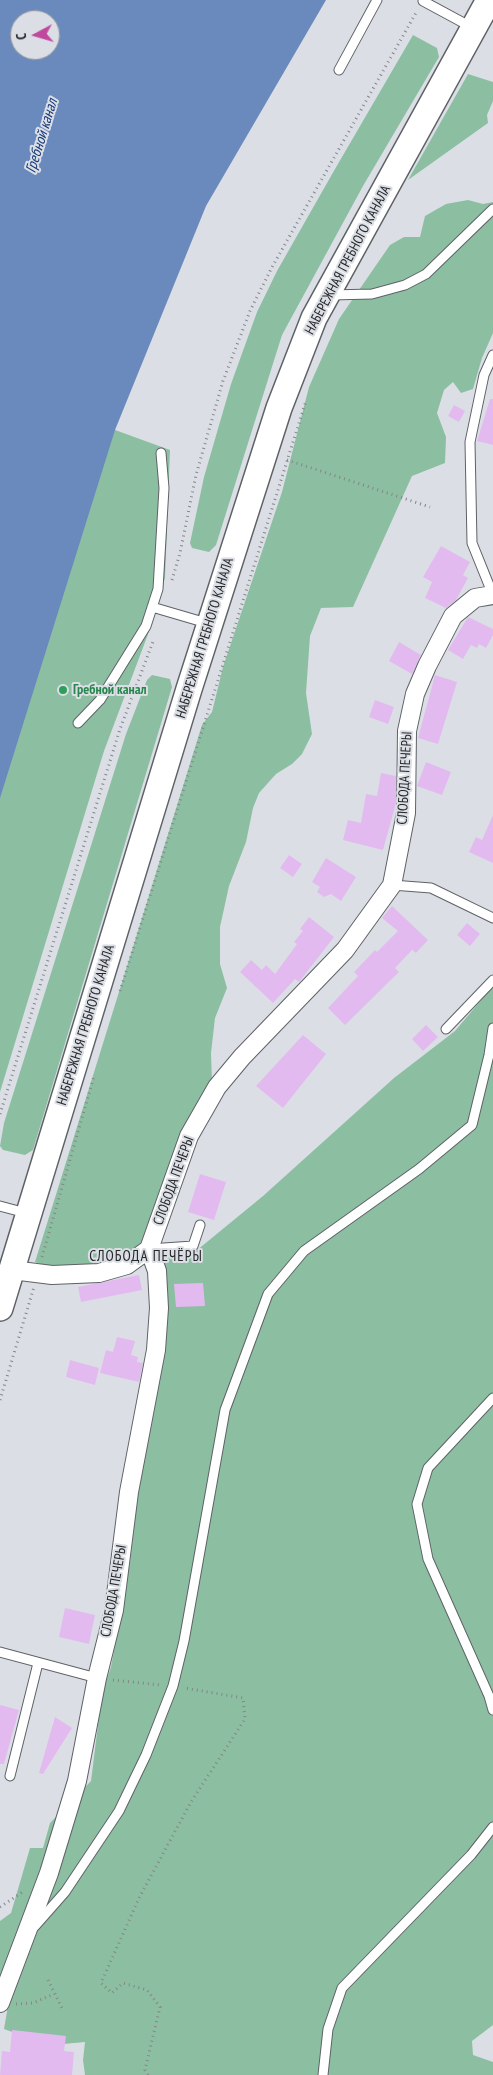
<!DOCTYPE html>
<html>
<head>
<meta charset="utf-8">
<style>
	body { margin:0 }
	#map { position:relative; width:493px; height:2075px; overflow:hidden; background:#dbdfe5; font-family:"PT Sans Narrow",sans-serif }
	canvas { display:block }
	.north { position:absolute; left:10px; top:10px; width:50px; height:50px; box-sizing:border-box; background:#dbdfe5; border:1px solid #93969a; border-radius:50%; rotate:264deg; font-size:14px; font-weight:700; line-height:20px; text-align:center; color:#26282a }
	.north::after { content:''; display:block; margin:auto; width:18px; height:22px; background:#c0489d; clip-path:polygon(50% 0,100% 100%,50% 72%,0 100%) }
</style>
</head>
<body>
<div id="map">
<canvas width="493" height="2075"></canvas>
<div class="north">С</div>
</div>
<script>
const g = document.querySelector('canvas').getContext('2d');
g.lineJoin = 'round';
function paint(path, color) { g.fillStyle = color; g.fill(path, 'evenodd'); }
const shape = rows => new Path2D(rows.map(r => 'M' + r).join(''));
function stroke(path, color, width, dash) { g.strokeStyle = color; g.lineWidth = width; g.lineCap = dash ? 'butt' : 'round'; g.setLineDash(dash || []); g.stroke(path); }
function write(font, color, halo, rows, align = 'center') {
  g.font = font + ' "PT Sans Narrow",sans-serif'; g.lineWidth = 4; g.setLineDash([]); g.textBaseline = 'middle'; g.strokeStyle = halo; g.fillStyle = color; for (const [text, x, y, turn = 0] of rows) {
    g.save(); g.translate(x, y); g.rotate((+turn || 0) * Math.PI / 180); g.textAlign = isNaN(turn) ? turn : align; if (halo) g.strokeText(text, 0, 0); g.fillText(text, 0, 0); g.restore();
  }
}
paint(shape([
	[413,35,437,48,439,57,363,186,282,335,216,545,209,552,192,548,190,543,204,477,231,384,257,312,277,271,335,169],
	[468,74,493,82,493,101,487,115,488,123,408,180],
	[468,200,483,204,493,202,493,333,482,358,473,389,461,393,453,382,444,390,437,413,446,437,445,463,412,476,353,607,321,608,310,636,306,693,312,734,302,754,292,764,276,774,259,793,253,808,246,842,229,886,220,927,220,964,227,988,215,1018,211,1053,212,1082,150,1237,136,1248,100,1263,51,1267,35,1262,202,725,212,712,223,667,282,492,309,387,339,319,390,245,404,237,420,237,425,216,446,204],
	[0,388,170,450,165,578,150,629,104,751,0,1092],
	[152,675,170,679,172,687,33,1150,25,1155,3,1150,0,1146,4,1123,126,734,147,680],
	[493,986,493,2025,472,2041,473,2055,493,2062,493,2075,85,2075,83,2060,85,2042,63,2044,29,2038,4,2029,9,2000,0,2005,0,1921,11,1913,30,1848,43,1848,50,1823,91,1781,102,1693,111,1667,130,1563,134,1527,133,1510,161,1257,196,1251,263,1196,394,1078,455,1031]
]), '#8cbfa2');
paint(shape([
	[0,0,326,0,206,206,115,430,0,798],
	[20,20,50,20,50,50,20,50]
]), '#6a89bd');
paint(shape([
	[490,399,493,399,493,445,477,441],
	[454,405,465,411,459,422,448,416],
	[441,546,470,562,463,575,468,578,456,600,446,608,425,598,432,582,423,577],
	[468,617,493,629,493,635,486,648,479,644,477,648,471,645,463,659,448,650],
	[399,642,421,655,412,674,389,661],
	[435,675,457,682,438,744,418,738],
	[375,700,394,707,388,724,369,717],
	[426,762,451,772,442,795,417,786],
	[381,773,396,776,396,803,383,850,343,840,348,820,361,823,366,794,377,796],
	[493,815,493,863,469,852,476,837,482,840],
	[289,855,302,864,293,877,280,868],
	[326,858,356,877,341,901,331,894,324,897,317,892,320,887,312,882],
	[392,906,428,940,416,953,412,950,395,968,399,972,345,1025,328,1008,358,976,354,972,375,950,377,952,398,931,382,918],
	[309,917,334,937,299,982,295,979,273,1003,240,972,251,960,262,970,266,965,275,974,297,944,294,942,303,931,300,929],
	[467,923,480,934,470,946,457,935],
	[426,1025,438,1037,423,1051,412,1039],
	[303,1035,326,1054,283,1108,256,1086],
	[200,1174,226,1182,214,1220,188,1212],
	[139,1275,142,1290,81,1302,78,1287],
	[203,1283,205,1306,176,1307,174,1284],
	[117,1337,135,1341,131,1355,138,1357,137,1362,143,1363,139,1382,100,1373,106,1350,113,1352],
	[70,1360,99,1368,95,1385,66,1377],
	[65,1608,95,1615,89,1644,59,1637],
	[0,1705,19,1710,4,1764,0,1764],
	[55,1717,72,1728,43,1774,39,1773],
	[12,2030,66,2036,64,2051,74,2052,72,2075,0,2075,2,2051,10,2052]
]), '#e3baf0');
const lane = shape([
	[423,1,473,28],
	[339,70,377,0],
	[331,295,372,294,405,285,426,274,493,209],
	[493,595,472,543,470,442,484,375,493,355],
	[152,607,210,624],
	[78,723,100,700,146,626,158,589,164,488,161,453],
	[392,885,431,888,493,918],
	[446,1029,493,980],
	[0,1206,26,1213],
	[149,1249,193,1246,200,1225],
	[493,1398,428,1468,417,1504,428,1559,489,1696,493,1710],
	[0,1652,97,1678],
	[10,1776,38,1663],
	[35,1926,65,1892,119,1811,146,1755,173,1686,184,1641,225,1410,268,1294,304,1251,419,1169,472,1125,489,1055,493,1028],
	[323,2075,328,2029,342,1988,471,1855,493,1827]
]);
const street = shape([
	[12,1270,52,1275,99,1273,127,1265,149,1249],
	[0,2003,49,1873,77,1781,97,1678,114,1610,129,1492,156,1350,159,1308,157,1271,149,1249,189,1136,217,1087,242,1057,345,950,392,885,406,813,407,731,415,694,427,666,453,616,475,598,493,595]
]);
const secondary = shape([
	[0,1308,189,689,279,408,314,318,489,0]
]);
stroke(lane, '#5e6267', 11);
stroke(street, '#5e6267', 20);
stroke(secondary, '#5e6267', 28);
stroke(shape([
	[287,460,430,507],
	[172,580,180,553,196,475,223,381,250,311,271,269,417,11],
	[120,991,306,401],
	[0,1114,120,729,154,639],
	[42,1257,94,1076],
	[0,1400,34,1287],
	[113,1680,161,1685],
	[0,1907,24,1891],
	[48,1980,62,2008],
	[16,2004,33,2003,54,1994],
	[148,2075,145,2070,160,2007,147,1990,123,1983,112,1993,101,1983,139,1898,191,1802,245,1719,243,1698,185,1688]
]), '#83868a', 3, [1, 4]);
stroke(lane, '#fff', 9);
stroke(street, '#fff', 18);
stroke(secondary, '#fff', 25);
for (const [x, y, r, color] of [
	[63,690,5,"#2e9e5b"]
]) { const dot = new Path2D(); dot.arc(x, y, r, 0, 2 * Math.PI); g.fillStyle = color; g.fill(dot); stroke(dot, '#dbdfe5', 2); }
write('14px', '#26282a', '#dbdfe5', [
	["НАБЕРЕЖНАЯ ГРЕБНОГО КАНАЛА",348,260,-62],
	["НАБЕРЕЖНАЯ ГРЕБНОГО КАНАЛА",205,638,-73],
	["СЛОБОДА ПЕЧЕРЫ",405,778,-87],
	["НАБЕРЕЖНАЯ ГРЕБНОГО КАНАЛА",86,1025,-73],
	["СЛОБОДА ПЕЧЕРЫ",174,1181,-70],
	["СЛОБОДА ПЕЧЕРЫ",114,1591,-80]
]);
write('bold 14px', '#27864d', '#dbdfe5', [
	["Гребной канал",73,690]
], 'left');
write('italic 15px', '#143978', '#dbdfe5', [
	["Гребной канал",42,136,-73]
]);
g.letterSpacing = '1px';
write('15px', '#26282a', '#dbdfe5', [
	["СЛОБОДА ПЕЧЁРЫ",146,1257]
]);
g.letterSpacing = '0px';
</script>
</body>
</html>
